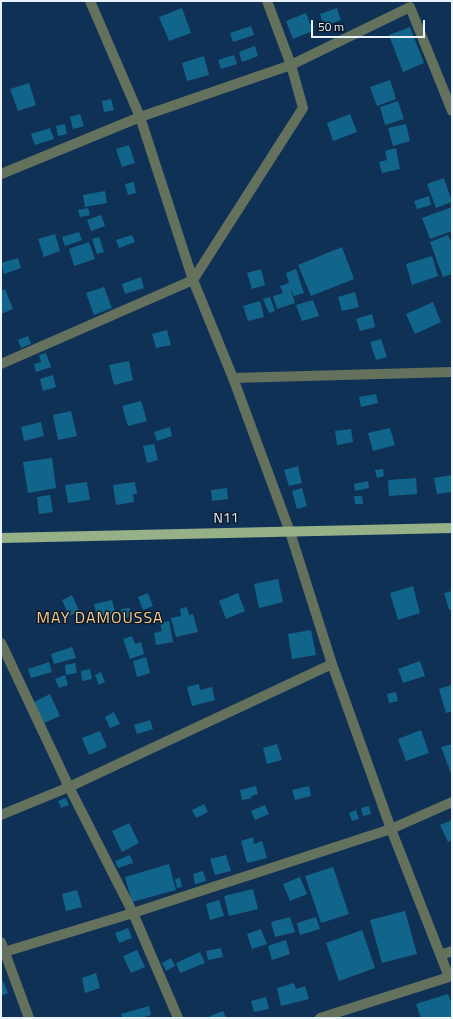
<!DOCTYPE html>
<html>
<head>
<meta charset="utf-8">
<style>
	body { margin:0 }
	#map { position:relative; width:453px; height:1019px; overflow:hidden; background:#103156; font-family:"Titillium Web",sans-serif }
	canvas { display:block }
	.frame { position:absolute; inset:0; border:2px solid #eaf2fc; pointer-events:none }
	.scale { position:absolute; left:311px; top:20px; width:114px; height:18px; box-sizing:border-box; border:2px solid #eaf2fc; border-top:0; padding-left:5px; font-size:12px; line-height:14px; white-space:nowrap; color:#eaf2fc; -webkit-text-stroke:3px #0b1929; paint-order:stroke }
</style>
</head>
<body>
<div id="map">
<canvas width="453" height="1019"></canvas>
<div class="frame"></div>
<div class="scale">50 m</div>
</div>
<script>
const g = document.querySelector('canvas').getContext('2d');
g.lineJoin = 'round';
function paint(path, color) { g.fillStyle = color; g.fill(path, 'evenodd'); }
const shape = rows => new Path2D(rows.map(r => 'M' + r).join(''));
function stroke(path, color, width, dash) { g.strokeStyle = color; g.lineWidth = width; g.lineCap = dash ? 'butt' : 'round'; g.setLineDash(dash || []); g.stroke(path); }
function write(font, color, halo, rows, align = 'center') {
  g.font = font + ' "Titillium Web",sans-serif'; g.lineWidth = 3; g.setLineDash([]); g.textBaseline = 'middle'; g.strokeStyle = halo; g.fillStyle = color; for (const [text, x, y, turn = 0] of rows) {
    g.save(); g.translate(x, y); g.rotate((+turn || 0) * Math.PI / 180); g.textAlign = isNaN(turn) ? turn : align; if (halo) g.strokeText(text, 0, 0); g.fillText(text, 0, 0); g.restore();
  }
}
paint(shape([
	[182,8,191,33,169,41,159,17],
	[337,8,341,20,324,26,320,14],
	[306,13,313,31,293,39,286,21],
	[251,26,254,35,233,42,230,33],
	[410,27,424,63,403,72,389,35],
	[255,46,258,56,242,62,239,52],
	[234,55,237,64,221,69,218,60],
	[204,56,209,75,187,81,182,63],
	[390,80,396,99,377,106,370,87],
	[29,83,36,105,18,111,10,89],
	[111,99,114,110,104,112,102,101],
	[398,101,404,119,385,125,380,107],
	[80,114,84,126,73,129,70,117],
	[350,114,357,132,333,141,327,123],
	[65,124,67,134,58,136,56,126],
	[406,124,410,141,393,146,388,128],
	[50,128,54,139,35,145,31,134],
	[129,145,135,163,122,167,116,149],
	[396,148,400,169,382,173,379,162,387,160,385,151],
	[444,178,452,202,436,208,427,184],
	[134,182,136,193,128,195,125,184],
	[105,191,107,203,85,207,83,195],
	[429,196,431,205,417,209,414,201],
	[452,207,452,231,430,239,422,218],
	[88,208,90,215,80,217,78,210],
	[101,215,105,226,91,231,87,220],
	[79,232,82,240,65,246,62,237],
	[55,234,60,251,44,257,38,239],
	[132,235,135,242,119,248,116,240],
	[448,235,452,244,452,274,443,277,430,242],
	[99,237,104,252,97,254,92,239],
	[89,242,95,259,74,266,69,249],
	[342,247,354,279,311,296,298,265],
	[432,256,438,276,412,285,406,264],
	[18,258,21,268,4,274,1,263],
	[261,269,265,285,252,289,247,273],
	[296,269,304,293,294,296,290,288,295,303,277,309,273,296,283,293,280,286,289,283,286,273],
	[141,277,144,288,125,294,122,284],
	[104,287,112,308,94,315,86,293],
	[5,289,13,309,1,314,1,291],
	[355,292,359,307,342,311,338,297],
	[270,297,275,311,269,313,263,299],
	[313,300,319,316,302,321,296,305],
	[260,301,264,317,248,321,243,306],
	[433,302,441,322,415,334,406,314],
	[372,314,375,327,360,331,356,319],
	[167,330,171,345,156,348,152,334],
	[28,336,31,344,21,348,18,340],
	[381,339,387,357,376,360,370,342],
	[46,353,51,367,36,372,34,364,41,362,39,355],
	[129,361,133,380,114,385,109,365],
	[53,375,56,387,43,391,40,379],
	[376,394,378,403,361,407,359,397],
	[141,401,147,421,128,426,122,406],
	[71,411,77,436,58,440,53,415],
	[41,422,44,436,24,441,21,427],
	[170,427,172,436,157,441,154,432],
	[390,428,395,445,373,451,368,433],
	[351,429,353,442,337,445,335,431],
	[154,444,158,460,147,463,143,446],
	[52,458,56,488,28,493,23,462],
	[298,466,302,483,289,486,284,470],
	[383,469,384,476,377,478,375,470],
	[452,475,452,492,437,494,434,478],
	[416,478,417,494,389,496,388,480],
	[368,481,369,488,355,491,354,484],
	[87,482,90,500,68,503,65,485],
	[135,482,137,494,133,494,134,502,116,505,113,485],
	[227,488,228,499,212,501,211,490],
	[302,488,307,506,297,509,292,491],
	[50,495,53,512,39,514,37,497],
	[354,496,362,496,363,504,355,504],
	[278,579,283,602,259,608,254,584],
	[413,586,420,613,398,620,390,593],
	[452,591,452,609,449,610,444,593],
	[148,593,153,606,143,610,138,597],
	[238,593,245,611,226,619,219,601],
	[72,595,79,611,69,616,62,600],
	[112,600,116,617,98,621,94,604],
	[187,607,189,615,193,614,198,632,176,637,171,618,181,616,180,609],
	[130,608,131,617,122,618,121,609],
	[169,621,173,642,156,645,154,633,162,631,160,623],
	[311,630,316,655,292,659,288,634],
	[132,636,135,644,141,642,144,654,130,659,123,639],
	[72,647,76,658,54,664,51,654],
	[146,657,150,673,137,677,133,661],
	[420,661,425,676,403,683,398,669],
	[49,662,52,672,31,678,28,669],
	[75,663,77,673,66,675,65,665],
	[90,669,92,679,82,681,81,671],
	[101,672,105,682,99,685,95,675],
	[65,675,68,685,59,688,55,679],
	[199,684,200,690,212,687,215,700,192,706,187,687],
	[451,685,452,711,446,713,439,689],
	[396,692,398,701,389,703,387,694],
	[50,694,60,716,44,723,34,702],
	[114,712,120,724,110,728,105,717],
	[150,720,153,729,137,734,134,725],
	[421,730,429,753,406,761,398,739],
	[100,731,107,747,89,755,82,738],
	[277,744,282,760,267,764,263,748],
	[452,744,452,776,441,747],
	[256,786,258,794,251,796,252,798,242,800,240,790],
	[309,786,311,796,295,800,292,790],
	[66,798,69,805,61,808,58,801],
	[204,804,208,812,196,818,192,810],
	[265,805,269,814,255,820,251,811],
	[369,806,371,814,363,816,361,808],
	[356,810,359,819,352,821,349,813],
	[452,820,452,840,448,842,440,825],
	[129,823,139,843,122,852,112,831],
	[253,837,254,844,262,841,267,858,247,863,241,841],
	[130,855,133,863,118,868,115,861],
	[226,855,231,871,215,875,210,859],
	[169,864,176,890,132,902,125,877],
	[333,867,349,914,321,923,305,876],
	[203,871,206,881,195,884,193,874],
	[300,877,307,894,290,901,283,884],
	[180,878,182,887,177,888,175,879],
	[253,889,258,909,229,916,224,896],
	[77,890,82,907,66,911,62,894],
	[219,900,224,916,210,920,206,904],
	[405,911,417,954,382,963,370,920],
	[290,917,295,932,275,937,271,922],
	[316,917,320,929,300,935,297,923],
	[128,928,132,938,119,943,115,933],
	[261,929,267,944,252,949,247,934],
	[362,930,375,968,339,981,326,943],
	[286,940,290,954,272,960,268,946],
	[221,948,223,957,208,960,206,951],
	[137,950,145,967,131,973,123,956],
	[200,952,205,963,180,973,176,963],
	[171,958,175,966,166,971,162,963],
	[96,973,100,988,85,993,82,978],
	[1,977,8,993,1,996],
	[294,983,296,989,305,986,309,999,281,1006,277,988],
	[448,994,452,1004,452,1018,421,1018,416,1004],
	[266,997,269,1009,254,1012,251,1001],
	[149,1006,151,1015,141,1018,123,1018,121,1014],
	[223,1011,226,1018,208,1018,208,1017]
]), '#12658a');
stroke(shape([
	[90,1,140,117,193,280,233,378,290,532,332,664,391,829,449,977,320,1018],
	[1,174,140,117,291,65,410,7,452,111],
	[1,364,193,280,303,108,291,65,267,1],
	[233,378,452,372],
	[1,643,69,787,133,913,178,1018],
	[1,815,69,787,332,664],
	[1,942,29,1018],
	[1,953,133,913,391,829,452,802],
	[441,955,452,951]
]), '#64715d', 10);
stroke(shape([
	[1,538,452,528]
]), '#96b087', 10);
write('14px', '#eaf2fc', '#0b1929', [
	["N11",226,519,-1]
]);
g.letterSpacing = '1px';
write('16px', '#fecd8b', '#0b1929', [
	["MAY DAMOUSSA",100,619]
]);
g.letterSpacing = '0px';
</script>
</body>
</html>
